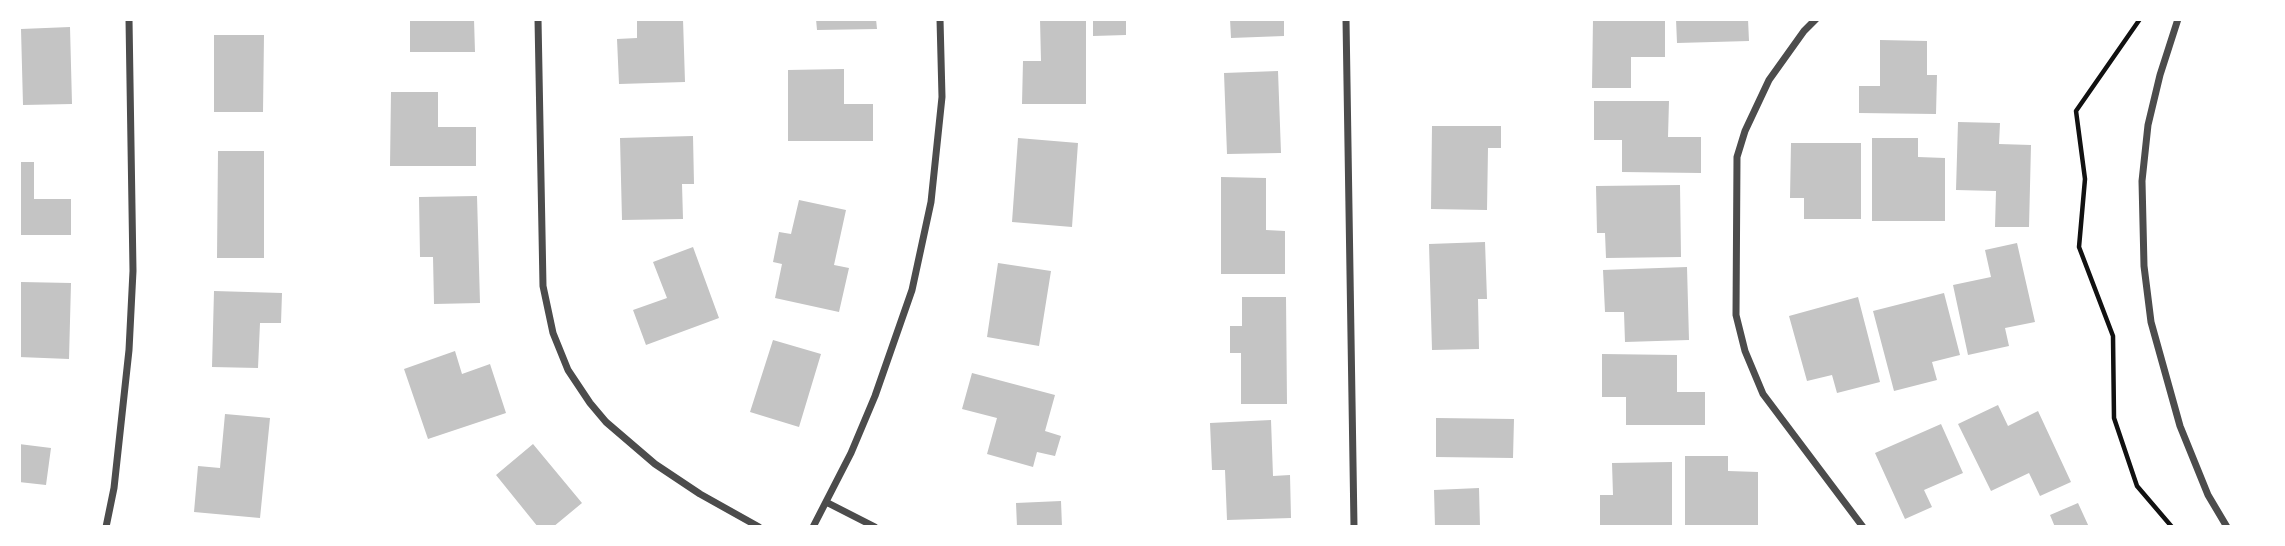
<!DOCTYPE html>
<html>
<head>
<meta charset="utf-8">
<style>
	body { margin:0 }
	#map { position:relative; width:2285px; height:546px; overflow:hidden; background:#fff; font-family:"Golos Text",sans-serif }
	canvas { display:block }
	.frame { position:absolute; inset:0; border:21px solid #fff; pointer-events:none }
</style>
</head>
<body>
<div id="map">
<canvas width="2285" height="546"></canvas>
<div class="frame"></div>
</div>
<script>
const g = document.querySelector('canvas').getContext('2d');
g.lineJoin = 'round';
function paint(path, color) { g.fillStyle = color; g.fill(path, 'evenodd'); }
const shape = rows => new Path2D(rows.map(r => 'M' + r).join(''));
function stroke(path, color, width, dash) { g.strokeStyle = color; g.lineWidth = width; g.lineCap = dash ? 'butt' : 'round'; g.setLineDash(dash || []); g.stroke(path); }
paint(shape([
	[410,19,474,19,475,52,410,52],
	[637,19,683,19,685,82,619,84,617,39,637,38],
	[816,19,876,19,877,29,817,30],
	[1040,19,1086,19,1086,104,1022,104,1023,61,1041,61],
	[1093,19,1126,19,1126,35,1093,36],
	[1230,19,1284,19,1284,36,1231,38],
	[1593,19,1665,19,1665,57,1631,57,1631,88,1592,88],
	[1676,19,1748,19,1749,41,1677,43],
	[70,27,72,104,23,105,21,29],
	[214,35,264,35,263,112,214,112],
	[1880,40,1927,41,1927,75,1937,75,1936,114,1859,113,1859,86,1880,86],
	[844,69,844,104,873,104,873,141,788,141,788,70],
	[1278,71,1281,153,1227,154,1224,73],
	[391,92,438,92,438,127,476,127,476,166,390,166],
	[1594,101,1669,101,1668,137,1701,137,1701,173,1622,172,1622,140,1594,140],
	[1958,122,2000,123,1999,144,2031,145,2029,227,1995,227,1996,191,1956,190],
	[1432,126,1501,126,1501,148,1488,148,1487,210,1431,209],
	[693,136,694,184,682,184,683,219,622,220,620,138],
	[1018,138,1078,143,1072,227,1012,222],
	[1872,138,1918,138,1918,157,1945,158,1945,221,1872,221],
	[1791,143,1861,143,1861,219,1804,219,1804,198,1790,198],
	[218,151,264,151,264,258,217,258],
	[19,162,34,162,34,199,71,199,71,235,19,235],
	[1221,177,1266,178,1266,230,1285,231,1285,274,1221,274],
	[1680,185,1681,257,1606,258,1605,233,1597,233,1596,186],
	[477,196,480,303,434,304,433,257,420,257,419,197],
	[799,200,846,210,834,265,849,268,839,312,775,298,782,264,773,262,779,232,791,234],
	[1485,242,1487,299,1478,299,1479,349,1432,350,1429,244],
	[2017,243,2035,322,2005,328,2009,346,1968,355,1953,285,1991,277,1985,250],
	[693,247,719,318,646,345,633,310,667,298,653,262],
	[998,263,1051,271,1039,346,987,337],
	[1687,267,1689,340,1625,342,1624,312,1605,312,1603,270],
	[21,282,71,283,69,359,19,357],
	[214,291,282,293,281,323,260,323,258,368,212,367],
	[1944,293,1960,355,1932,362,1937,380,1894,391,1873,311],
	[1242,297,1286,297,1287,404,1241,404,1241,353,1230,353,1230,326,1242,326],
	[1858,297,1880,382,1837,393,1832,375,1807,381,1789,316],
	[773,340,821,354,799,427,750,412],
	[455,351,462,374,490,364,506,413,428,439,404,369],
	[1602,354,1677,355,1677,392,1705,392,1705,425,1626,425,1626,397,1602,397],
	[972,373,1055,395,1045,431,1061,436,1055,456,1037,452,1033,467,987,454,997,418,962,409],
	[1998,405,2008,426,2038,411,2071,482,2040,496,2029,473,1991,491,1958,424],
	[225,414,270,418,260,518,194,512,198,466,220,468],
	[1436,418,1514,419,1513,458,1436,457],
	[1271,420,1273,476,1290,475,1291,518,1227,520,1225,470,1212,470,1210,423],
	[1941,424,1963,473,1924,490,1932,507,1905,519,1875,453],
	[19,444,51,448,46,485,19,482],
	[533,444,582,503,553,527,538,527,496,475],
	[1685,456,1728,456,1728,471,1758,472,1758,527,1685,527],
	[1672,462,1672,527,1600,527,1600,495,1613,495,1612,463],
	[1479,488,1480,527,1435,527,1434,490],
	[1061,501,1062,527,1017,527,1016,503],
	[2078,503,2089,527,2055,527,2050,515]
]), '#c4c4c4');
stroke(shape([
	[2140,19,2076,111,2085,179,2079,247,2113,336,2114,418,2137,486,2172,527]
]), '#111', 4.5);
stroke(shape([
	[538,19,543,286,553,333,568,370,590,403,606,422,655,464,700,494,759,527],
	[1346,19,1354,527],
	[1816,19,1804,31,1769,80,1745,131,1737,157,1736,315,1745,351,1763,394,1863,527],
	[2178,19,2160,75,2148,125,2142,181,2144,266,2151,322,2180,426,2208,495,2227,527],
	[826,502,875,527],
	[106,527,114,488,129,350,133,271,129,19],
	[813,527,851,453,875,396,912,290,931,202,942,97,940,19]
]), '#4c4c4c', 7);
</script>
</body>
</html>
